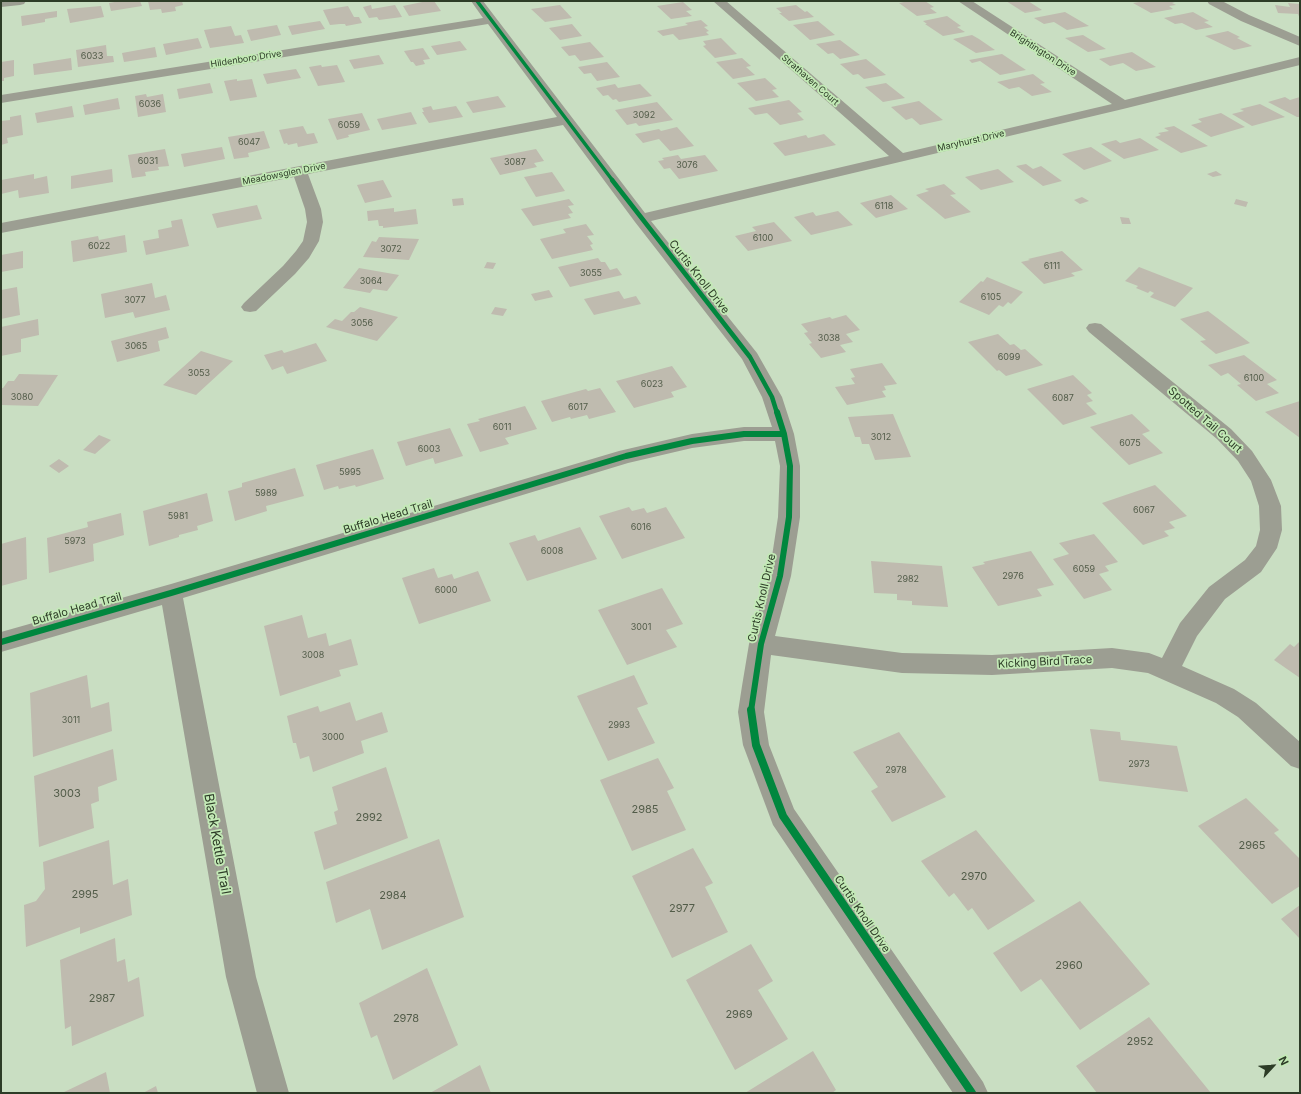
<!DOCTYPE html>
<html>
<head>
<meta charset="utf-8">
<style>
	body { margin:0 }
	#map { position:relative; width:1301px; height:1094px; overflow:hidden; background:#c9dec2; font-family:Inter,sans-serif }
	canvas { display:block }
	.frame { position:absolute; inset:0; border:2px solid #2d3c27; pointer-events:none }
	.north { position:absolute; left:1253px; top:1046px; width:40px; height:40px; -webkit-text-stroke:3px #c3eab6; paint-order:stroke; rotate:64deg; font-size:11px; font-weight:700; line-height:16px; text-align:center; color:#2d3c27 }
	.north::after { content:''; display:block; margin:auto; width:14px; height:18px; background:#2d3c27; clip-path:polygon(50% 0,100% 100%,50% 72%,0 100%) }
</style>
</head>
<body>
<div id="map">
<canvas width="1301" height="1094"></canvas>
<div class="frame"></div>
<div class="north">N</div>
</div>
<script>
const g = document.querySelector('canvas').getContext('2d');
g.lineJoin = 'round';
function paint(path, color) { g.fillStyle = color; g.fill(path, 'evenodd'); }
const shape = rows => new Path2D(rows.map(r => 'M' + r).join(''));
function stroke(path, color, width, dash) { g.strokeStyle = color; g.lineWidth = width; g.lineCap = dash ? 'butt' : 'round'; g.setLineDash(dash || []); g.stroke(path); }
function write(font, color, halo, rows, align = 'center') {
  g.font = font + ' Inter,sans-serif'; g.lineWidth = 3.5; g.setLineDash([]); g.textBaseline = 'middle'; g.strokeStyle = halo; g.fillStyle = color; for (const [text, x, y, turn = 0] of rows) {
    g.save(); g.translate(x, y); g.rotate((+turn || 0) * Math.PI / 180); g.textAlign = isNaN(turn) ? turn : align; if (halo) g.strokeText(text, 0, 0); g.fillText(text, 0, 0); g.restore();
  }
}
paint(shape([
	[120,1,140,1,142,6,111,11,109,3],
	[148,1,182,1,183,5,175,7,176,11,162,13,161,9,150,10],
	[427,1,434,1,441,11,409,16,403,6],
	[909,1,925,1,934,7,930,8,937,13,917,16,899,3],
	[1006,1,1028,1,1042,10,1025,13],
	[1145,1,1172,1,1175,2,1172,3,1176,5,1169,6,1173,9,1151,13,1133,3],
	[683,2,692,10,686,11,692,16,671,19,657,6],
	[1288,3,1300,4,1300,19,1298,14,1278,13,1275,5,1290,7],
	[371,5,372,9,395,5,402,17,379,20,377,17,369,18,363,7],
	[560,5,572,18,545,22,531,9],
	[796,5,805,12,807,11,814,17,789,21,779,13,782,13,776,8],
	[101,6,104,17,70,23,67,9],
	[348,6,354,17,359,17,362,23,346,26,345,24,340,24,330,25,323,10],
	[57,11,57,17,45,19,45,22,22,26,21,16],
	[1065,12,1089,26,1067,30,1054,22,1044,24,1034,18],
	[1193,12,1209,21,1204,22,1213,27,1196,30,1182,23,1175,24,1164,18],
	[947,16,961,26,957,27,965,32,943,36,925,24,927,24,923,21],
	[701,20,708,26,704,27,709,31,706,32,709,35,679,40,673,34,663,36,657,31,688,25,685,23],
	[320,21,325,29,292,35,288,26],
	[818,21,835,35,810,40,793,25],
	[572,24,582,36,560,40,549,28],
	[277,25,281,35,251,41,247,30],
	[231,26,235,36,241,35,244,43,210,48,204,30],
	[1228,31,1240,37,1237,38,1252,46,1234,50,1205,36],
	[972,35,979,39,995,50,976,53,953,39],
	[1083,35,1106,49,1088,52,1065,38],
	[198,38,202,48,166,55,163,44],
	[721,38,737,54,715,58,703,46,706,45,703,41],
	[840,40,860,55,840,59,833,53,828,54,816,44],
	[460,41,467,50,437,55,431,46],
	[590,42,604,57,580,61,575,55,569,56,561,47],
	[106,45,107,56,113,56,114,62,78,67,76,50],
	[155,47,157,57,124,62,122,53],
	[423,48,430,59,423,60,425,64,416,66,413,62,411,62,404,51],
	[1132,52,1156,67,1136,71,1123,63,1110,66,1099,59],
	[1002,54,1026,70,1000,75,980,61,972,63,969,60],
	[379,55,384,64,354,69,349,60],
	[71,58,72,70,34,75,33,64],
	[742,58,751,66,746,67,755,75,733,79,716,62],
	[866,59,886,75,864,79,858,74,853,75,840,64],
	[14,60,14,76,4,78,4,81,1,81,1,62],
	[607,62,620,77,597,81,591,73,584,74,578,67],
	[321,65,322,67,337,65,345,82,318,86,309,67],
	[296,69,301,78,267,84,263,74],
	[1033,74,1045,83,1040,84,1052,92,1032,96,1019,87,1009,89,997,82],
	[765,78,777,89,772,90,779,97,756,101,737,83],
	[237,79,237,81,252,79,257,97,230,101,224,81],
	[210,83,213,93,179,99,177,89],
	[886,83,905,98,883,102,865,87],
	[615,84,618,88,640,84,652,96,619,102,616,99,613,100,608,95,603,96,596,88],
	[146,94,147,97,163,94,166,112,138,117,135,96],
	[498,96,506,107,473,113,466,102],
	[1285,97,1290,100,1300,97,1300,117,1297,117,1268,102],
	[118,98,120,109,85,115,83,105],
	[789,100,802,112,797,113,804,120,780,125,767,113,755,115,748,108],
	[919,101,943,120,920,125,912,118,906,120,891,107],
	[657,102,673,120,639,126,636,123,627,125,615,110],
	[1260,104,1285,117,1252,126,1232,114,1244,111,1240,109],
	[72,106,74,117,37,123,35,113],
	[431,106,433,110,456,106,463,117,429,123,422,112,424,112,422,108],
	[411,112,417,124,382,130,377,119],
	[362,113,370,130,348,135,349,137,337,140,328,119],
	[1221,113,1245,127,1211,137,1191,125,1202,122,1198,119],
	[21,115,23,135,7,138,8,143,1,145,1,121,10,120,10,117],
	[303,126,307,134,314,133,318,143,298,147,297,143,288,145,287,143,284,144,279,130],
	[1174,126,1208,146,1181,153,1155,137,1161,135,1158,133,1169,131,1164,128],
	[677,127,694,146,670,151,659,139,643,143,635,134,659,129,661,131],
	[264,131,270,148,248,153,249,157,234,159,228,137],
	[824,134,836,145,785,156,773,143,806,135,808,138],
	[1140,138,1159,150,1124,159,1101,144,1116,140,1120,143],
	[222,147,225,159,184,167,181,154],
	[1091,147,1112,161,1084,170,1062,154],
	[165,149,169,166,158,167,159,170,145,172,146,176,132,178,128,155],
	[536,149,544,161,534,163,537,167,500,175,490,158],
	[678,155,681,159,705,155,718,171,679,179,670,168,664,169,658,161,664,160,662,158],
	[1026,164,1033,169,1041,166,1062,181,1043,186,1016,166],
	[112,169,113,182,71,189,71,176],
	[998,169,1014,182,981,190,965,177],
	[1216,171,1222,175,1213,177,1207,174],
	[552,172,565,191,536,197,524,177],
	[34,174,34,179,47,176,49,193,19,198,18,190,1,194,1,180],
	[383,180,392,197,365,203,357,185],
	[944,184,956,194,950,195,971,212,945,219,916,195,929,191,925,189],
	[891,195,908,209,876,218,860,203],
	[1082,197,1089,201,1080,204,1074,200],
	[463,198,464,205,453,206,452,199],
	[569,199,574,205,568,206,573,213,568,214,571,218,533,226,521,209],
	[1236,199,1248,202,1246,207,1234,204],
	[257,205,262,219,217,228,212,214],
	[394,208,394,212,416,209,418,224,383,228,383,226,379,226,378,220,368,221,367,211],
	[838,211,853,225,811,235,794,217,813,212,816,216],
	[1120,217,1129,218,1131,224,1122,224],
	[182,219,189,246,146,255,143,241,159,238,158,230,172,227,171,221],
	[774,222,792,241,748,251,735,236,756,231,752,227],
	[586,224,594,235,587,236,593,244,590,245,593,250,552,259,540,239,566,233,563,229],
	[125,235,127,252,73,262,71,241,98,236,99,240],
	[379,237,419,239,409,260,363,257,372,241,376,242],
	[23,251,23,268,1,272,1,255],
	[1062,251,1083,270,1071,273,1075,276,1044,284,1021,262,1030,260,1028,259],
	[598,258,601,262,605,262,610,270,617,268,622,275,570,287,558,267],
	[487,262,496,263,493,269,484,268],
	[1139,267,1193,288,1175,307,1150,297,1154,293,1150,291,1148,293,1136,288,1138,286,1125,281],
	[359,268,399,275,387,291,373,289,370,293,343,288],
	[987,277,1023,292,1011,304,1008,302,1003,307,999,305,989,315,959,302,981,281,983,282],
	[152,283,155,298,166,295,170,310,135,318,133,312,105,318,101,294],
	[17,287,20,315,1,319,1,290],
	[549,290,553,297,535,301,531,294],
	[619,291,624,299,636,296,641,304,594,315,584,299],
	[360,307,398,317,377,341,326,327,335,319,342,321,351,312,354,312],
	[495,307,507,309,503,316,491,314],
	[1208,311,1250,343,1216,354,1200,341,1206,340,1180,319],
	[846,315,860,330,846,334,853,342,840,345,846,352,821,358,809,344,812,343,804,333,808,332,801,324,830,317,832,319],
	[38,319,39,335,21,339,21,352,1,356,1,327],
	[166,327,169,338,158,341,160,351,117,362,111,341],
	[998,334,1010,345,1014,344,1021,350,1025,349,1043,365,1006,376,999,370,997,371,968,342],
	[316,343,327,361,287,374,283,366,272,370,264,355,282,350,284,353],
	[201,351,233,361,196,395,163,385],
	[1244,355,1277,380,1267,384,1279,393,1256,401,1237,385,1241,384,1228,373,1221,376,1208,365],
	[882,363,897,384,884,386,886,390,882,391,886,397,847,405,835,387,855,384,851,378,855,377,850,369],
	[672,366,687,387,671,392,674,397,634,408,616,381],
	[19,374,58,375,38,406,1,405,1,388,3,388,8,381,14,381],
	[1073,375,1092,393,1087,395,1093,401,1086,403,1097,414,1063,425,1027,389],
	[600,388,616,412,589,419,587,415,571,419,570,417,552,422,541,401,586,389,588,391],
	[1300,401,1300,438,1265,412],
	[525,406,537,429,505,438,509,444,480,452,467,424,480,421,478,419],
	[893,414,911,457,875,460,869,444,862,444,860,437,855,437,848,417],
	[1132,414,1150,431,1142,434,1163,453,1129,465,1090,427],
	[450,428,463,456,435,464,433,458,406,466,397,442],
	[99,435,111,440,95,454,83,450],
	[373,449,384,479,356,487,355,485,339,489,338,486,324,490,316,465],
	[59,459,69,466,59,473,49,466],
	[295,468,304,496,266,506,267,511,235,521,228,491,242,487,242,483],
	[1155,485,1187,516,1169,522,1175,528,1164,531,1169,536,1143,545,1102,503],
	[207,493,213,521,197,526,198,530,179,535,179,537,149,546,143,511],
	[629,507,632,511,644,508,647,513,666,507,685,538,622,559,599,516],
	[121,513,124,535,93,544,94,561,49,573,47,538,88,527,87,522],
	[580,527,597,559,527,581,509,543,535,535,538,541],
	[1094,534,1118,562,1105,566,1109,571,1099,574,1112,590,1084,599,1053,559,1069,554,1059,543],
	[26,537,27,579,1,586,1,544],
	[1031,551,1054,585,1037,589,1042,596,998,606,972,567,985,564,983,562],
	[871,561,942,566,948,607,912,605,912,601,897,600,897,594,874,593],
	[434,568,438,578,452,574,454,579,478,571,491,601,419,624,402,578],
	[662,588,683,624,666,630,677,647,627,665,598,610],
	[302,615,308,638,326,633,329,646,351,639,358,665,339,670,341,676,280,696,264,626],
	[1300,641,1300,678,1274,660,1290,644,1294,647],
	[87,675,91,708,109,702,112,731,33,757,30,693],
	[634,675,648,704,637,708,655,743,608,761,577,696],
	[350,702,356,721,382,712,388,732,361,741,364,753,313,772,309,756,300,759,296,743,293,743,287,716,318,706,320,712],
	[1090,729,1120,732,1121,740,1177,746,1188,792,1099,781],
	[899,732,946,797,892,822,871,791,878,787,853,752],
	[113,749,117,780,98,787,99,801,91,804,94,828,39,847,34,776],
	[658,758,674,788,667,791,686,830,632,851,600,780],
	[386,767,408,838,324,870,314,832,337,824,334,812,338,810,332,787],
	[1246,798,1279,830,1274,833,1300,859,1300,886,1272,904,1198,826],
	[976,830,1035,901,988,930,972,908,968,911,954,893,949,897,921,861],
	[439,839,464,917,382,950,370,909,336,923,326,882],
	[109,840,113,885,128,879,132,915,80,934,80,927,26,947,24,905,36,901,45,889,43,862],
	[693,848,713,883,705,887,728,932,672,958,632,876],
	[1080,901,1150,984,1080,1030,1041,979,1021,992,993,953],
	[1300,905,1300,939,1281,919],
	[115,938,117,962,125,959,128,982,139,977,144,1016,72,1046,71,1026,65,1029,60,960],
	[751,944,773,981,758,990,788,1039,735,1070,686,980],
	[427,968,458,1045,393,1080,377,1035,371,1038,359,1003],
	[1149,1017,1211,1093,1097,1093,1076,1066],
	[813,1051,836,1090,832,1093,745,1093],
	[480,1065,491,1093,430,1093],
	[106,1072,110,1093,62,1093],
	[156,1086,158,1093,143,1093]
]), '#bfbbaf');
paint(shape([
	[1,1,26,1,24,4,20,5,1,7,1,1],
	[471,1,483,1,645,213,889,156,713,1,726,1,903,153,1112,104,958,1,972,1,1125,100,1300,57,1300,65,1123,109,651,221,757,353,782,397,794,434,800,466,800,517,791,576,775,636,902,653,992,655,1112,648,1149,653,1162,658,1180,623,1209,587,1245,560,1256,546,1260,530,1259,506,1251,481,1238,461,1217,439,1089,332,1086,328,1089,324,1095,323,1101,324,1231,429,1252,451,1271,480,1281,506,1282,530,1277,548,1261,572,1225,599,1197,636,1182,666,1234,689,1256,703,1300,742,1300,769,1291,766,1238,717,1216,703,1148,673,1112,668,992,675,902,673,771,655,764,712,769,745,794,809,983,1082,988,1093,953,1093,773,825,743,745,738,712,742,686,749,644,769,576,778,517,780,466,775,441,744,441,692,448,628,463,183,598,256,977,289,1093,257,1093,226,977,162,605,1,652,1,632,171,584,619,451,692,434,744,427,772,427,762,397,742,359,635,222,563,125,308,174,321,209,323,222,319,241,309,258,295,274,256,311,250,312,244,311,241,307,244,303,283,266,296,251,303,241,307,222,305,209,294,177,1,233,1,223,557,117,488,24,1,103,1,95,483,18,471,1],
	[1207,1,1222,1,1249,15,1300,37,1300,46,1241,21,1209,4,1207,1]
]), '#9c9e92');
stroke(shape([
	[477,1,613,181]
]), '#00873e', 3.5);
stroke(shape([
	[612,180,750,357,772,397,777,413]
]), '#00873e', 4.5);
stroke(shape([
	[1,642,171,593,626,456,692,441,744,434,784,434],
	[751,711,761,644,780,576,789,517,790,466,784,434,777,412]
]), '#00873e', 6);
stroke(shape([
	[751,710,756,745,783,816,972,1093]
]), '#00873e', 8);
write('9px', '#2d3c27', '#c3eab6', [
	["Brightington Drive",1043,53,33],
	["Hildenboro Drive",246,59,-9],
	["Strathaven Court",810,80,41],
	["Maryhurst Drive",971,141,-13],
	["Meadowsglen Drive",284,174,-11]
]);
write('9px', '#525c49', null, [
	["6033",92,56],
	["6036",150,104],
	["3092",644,115],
	["6059",349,125],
	["6047",249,142],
	["6031",148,161],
	["3087",515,162],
	["3076",687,165],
	["6118",884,206],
	["6100",763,238],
	["6022",99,246],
	["3072",391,249],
	["6111",1052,266],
	["3055",591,273],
	["3064",371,281],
	["6105",991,297],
	["3077",135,300],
	["3056",362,323],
	["3038",829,338],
	["3065",136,346],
	["6099",1009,357],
	["3053",199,373],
	["6100",1254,378],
	["6023",652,384],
	["3080",22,397],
	["6087",1063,398],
	["6017",578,407],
	["6011",502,427],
	["3012",881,437],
	["6075",1130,443],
	["6003",429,449],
	["5995",350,472],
	["5989",266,493],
	["6067",1144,510],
	["5981",178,516],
	["6016",641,527],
	["5973",75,541],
	["6008",552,551],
	["6059",1084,569],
	["2976",1013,576],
	["2982",908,579],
	["6000",446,590],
	["3001",641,627],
	["3008",313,655],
	["3011",71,720],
	["2993",619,725],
	["3000",333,737],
	["2973",1139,764],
	["2978",896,770]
]);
write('11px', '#2d3c27', '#c3eab6', [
	["Curtis Knoll Drive",699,277,52],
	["Spotted Tail Court",1205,420,41],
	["Buffalo Head Trail",388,517,-17],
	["Curtis Knoll Drive",762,598,-77],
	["Buffalo Head Trail",77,609,-16],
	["Kicking Bird Trace",1045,662,-3],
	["Curtis Knoll Drive",862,914,56]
]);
write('11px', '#525c49', null, [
	["3003",67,794],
	["2985",645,810],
	["2992",369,818],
	["2965",1252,846],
	["2970",974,877],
	["2995",85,895],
	["2984",393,896],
	["2977",682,909],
	["2960",1069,966],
	["2987",102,999],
	["2969",739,1015],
	["2978",406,1019],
	["2952",1140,1042]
]);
write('13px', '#2d3c27', '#c3eab6', [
	["Black Kettle Trail",217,844,80]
]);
</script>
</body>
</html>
